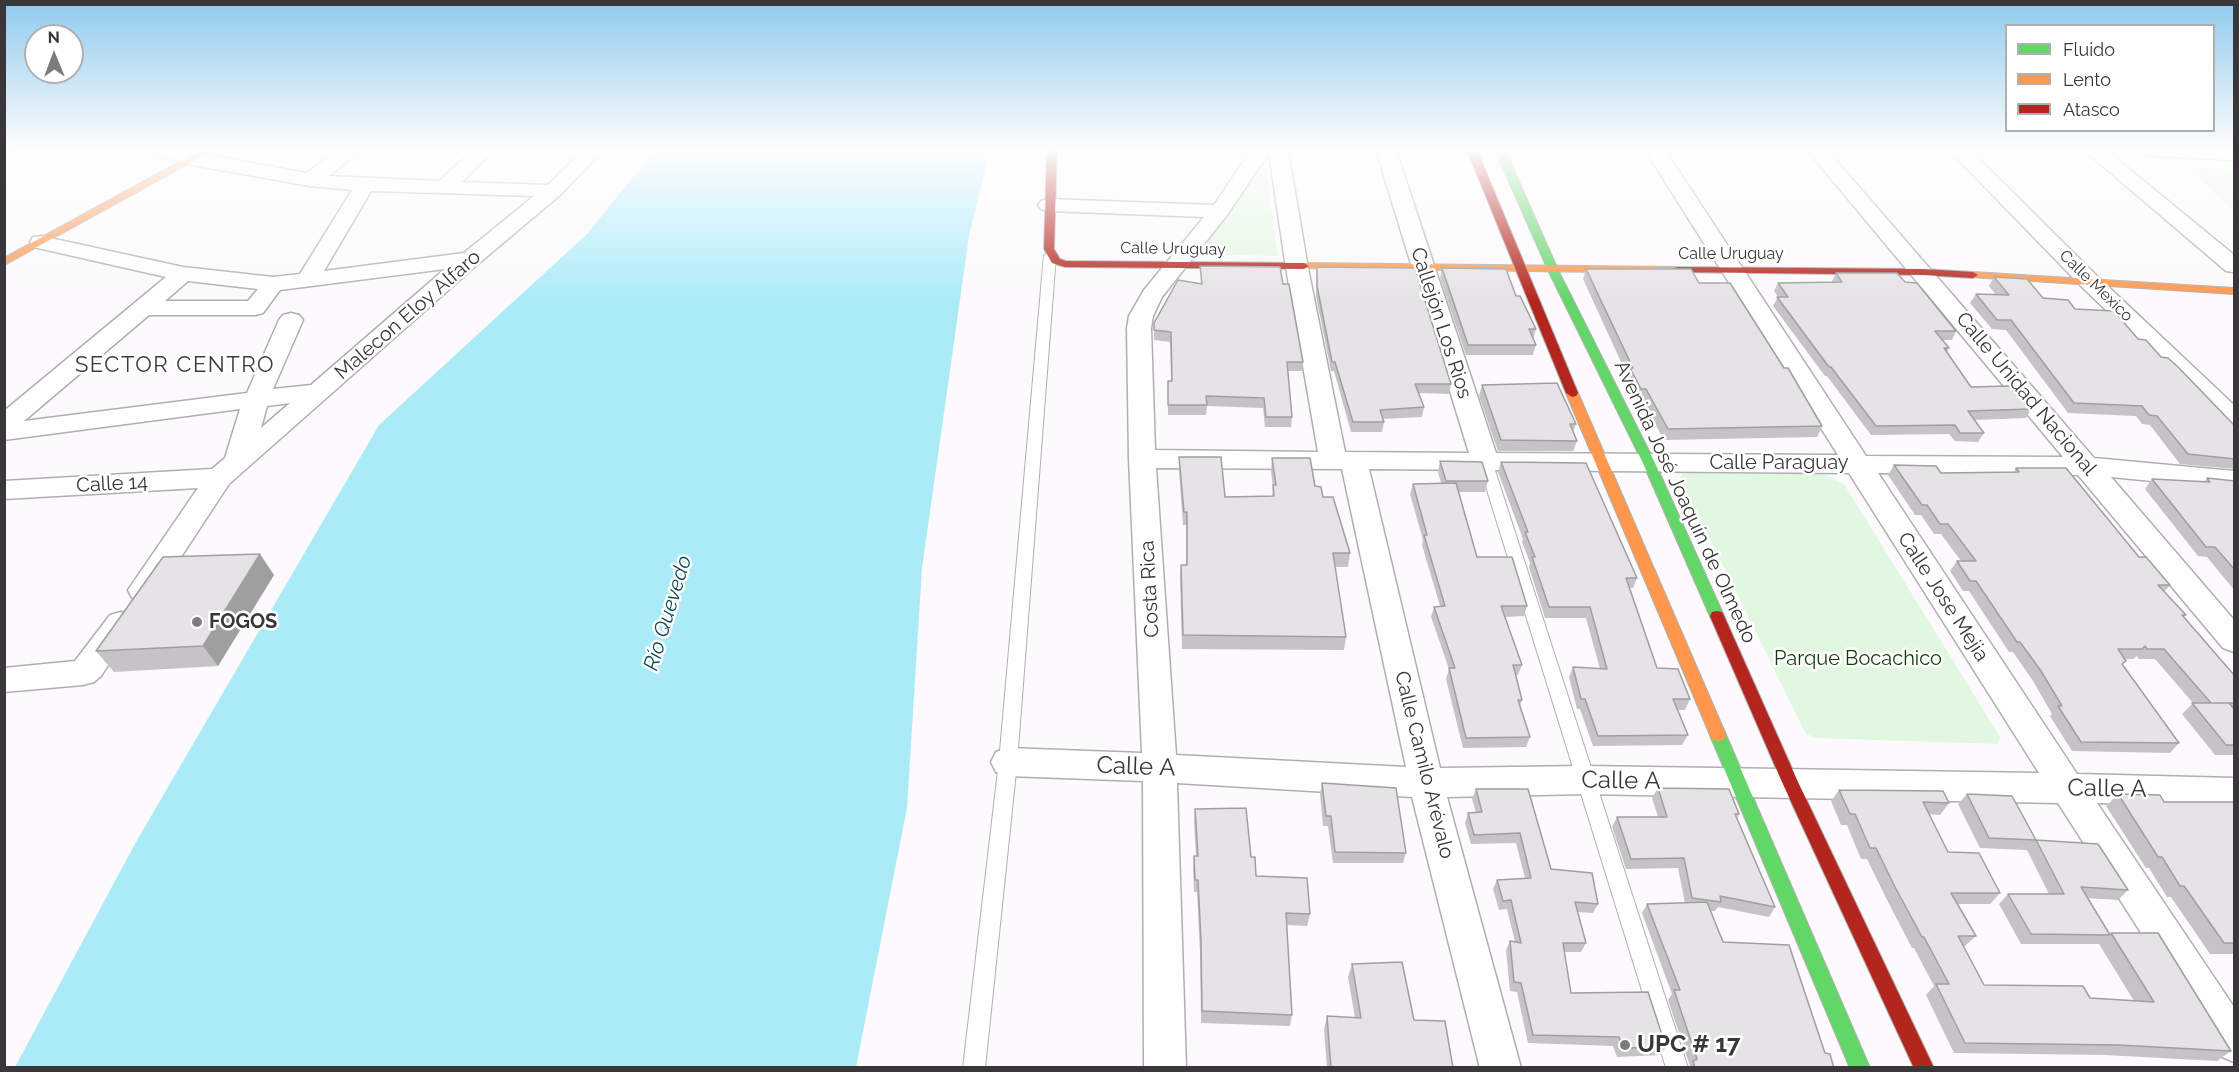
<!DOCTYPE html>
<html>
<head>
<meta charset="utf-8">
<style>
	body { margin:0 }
	#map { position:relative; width:2239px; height:1072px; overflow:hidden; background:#fcfafc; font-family:Raleway,sans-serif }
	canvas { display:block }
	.frame { position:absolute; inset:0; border:6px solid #393739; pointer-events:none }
	.legend { position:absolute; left:2005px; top:24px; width:210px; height:108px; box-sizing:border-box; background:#fff; border:2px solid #b0afb0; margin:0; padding:8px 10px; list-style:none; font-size:18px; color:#393739 }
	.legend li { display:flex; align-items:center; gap:12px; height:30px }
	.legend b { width:30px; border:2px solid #b0afb0 }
	.north { position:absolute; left:24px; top:24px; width:60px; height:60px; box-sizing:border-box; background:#fff; border:2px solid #b0afb0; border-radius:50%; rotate:359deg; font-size:16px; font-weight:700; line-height:24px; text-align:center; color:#393739 }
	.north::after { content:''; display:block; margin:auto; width:21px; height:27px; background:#7d7b7d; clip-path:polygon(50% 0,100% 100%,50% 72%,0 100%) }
</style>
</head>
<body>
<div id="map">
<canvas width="2239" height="1072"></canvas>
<div class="frame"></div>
<ul class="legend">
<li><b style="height:8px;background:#63d668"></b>Fluido</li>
<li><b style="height:8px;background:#ff974d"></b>Lento</li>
<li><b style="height:8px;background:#b3261e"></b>Atasco</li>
</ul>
<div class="north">N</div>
</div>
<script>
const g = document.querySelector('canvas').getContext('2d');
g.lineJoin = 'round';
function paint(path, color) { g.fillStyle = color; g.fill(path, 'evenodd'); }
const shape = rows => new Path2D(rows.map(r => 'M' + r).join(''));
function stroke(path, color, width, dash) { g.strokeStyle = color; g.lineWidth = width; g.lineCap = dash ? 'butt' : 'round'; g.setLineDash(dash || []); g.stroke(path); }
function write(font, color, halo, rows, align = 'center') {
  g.font = font + ' Raleway,sans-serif'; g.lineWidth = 5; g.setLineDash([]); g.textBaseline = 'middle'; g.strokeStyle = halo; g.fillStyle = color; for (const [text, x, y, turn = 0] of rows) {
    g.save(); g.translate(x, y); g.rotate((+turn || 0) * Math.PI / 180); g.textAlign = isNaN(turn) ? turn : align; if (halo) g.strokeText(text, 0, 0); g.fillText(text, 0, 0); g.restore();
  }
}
paint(shape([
	[1265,165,1278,256,1200,254,1197,250],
	[2188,167,2234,170,2234,212,2232,211],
	[1683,473,1824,474,1844,484,2000,737,1998,744,1817,738,1806,734,1680,478]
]), '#e2f7df');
paint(shape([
	[655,150,990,150,969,236,922,568,907,808,856,1067,15,1067,136,842,379,425,587,234]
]), '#abebf8');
const lane = shape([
	[1050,252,1056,255,1017,762,985,1068,963,1068,999,762,1044,255,1050,252],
	[1485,456,1492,461,1688,1068,1666,1068,1478,461,1485,456]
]);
const street = shape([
	[151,150,182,150,306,173,338,150,361,150,329,176,439,181,473,150,494,150,462,182,548,185,583,150,604,150,560,195,478,264,229,484,154,598,143,601,132,598,128,590,198,488,4,499,4,481,212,469,225,458,240,409,4,440,4,411,166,277,33,247,30,242,33,237,41,236,183,267,273,277,300,274,352,190,310,186,192,165,154,154,151,150],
	[371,191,534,196,464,253,324,271,371,191],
	[445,269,311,385,273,389,303,320,299,315,291,313,283,315,279,320,247,393,24,421,149,315,255,315,263,313,280,290,445,269],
	[188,281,258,289,248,301,165,301,188,281],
	[290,403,261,428,267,406,290,403],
	[1251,150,1288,150,1308,268,1345,452,1469,453,1376,150,1396,150,1496,453,1838,455,1645,150,1665,150,1866,456,2063,457,1807,150,1827,150,2094,458,2234,471,2234,489,2111,477,2234,620,2234,652,2223,648,2078,475,1878,473,2077,774,2234,778,2234,807,2097,803,2234,1007,2234,1062,2220,1056,2058,803,1585,794,1447,797,1521,1068,1480,1068,1412,797,1177,783,1186,1068,1144,1068,1143,781,1008,776,996,772,991,762,996,752,1008,748,1142,753,1129,459,1127,328,1129,316,1144,290,1204,217,1048,211,1041,209,1038,205,1041,201,1048,199,1214,205,1251,150],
	[1269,153,1286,268,1318,452,1155,450,1151,328,1153,316,1162,297,1227,215,1269,153],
	[1156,468,1342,469,1406,767,1176,755,1156,468],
	[1369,469,1849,473,2039,773,1585,766,1440,768,1369,469],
	[1949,150,1970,150,2097,276,2234,405,2234,427,2225,425,2081,286,1949,150],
	[2084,150,2106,150,2234,255,2234,272,2226,271,2084,150],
	[2142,150,2234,150,2234,160,2152,156,2145,154,2142,150],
	[121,612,132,615,136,623,101,676,94,682,83,685,4,692,4,668,75,661,110,615,121,612]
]);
const fast = shape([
	[1495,150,1505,150,1558,270,1655,463,1724,616,1722,620,1717,621,1712,620,1710,616,1643,463,1548,270,1495,150],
	[1718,729,1724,730,1726,735,1870,1068,1850,1068,1710,735,1712,730,1718,729]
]);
const slow = shape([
	[201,150,213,150,4,265,4,258,201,150],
	[1304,263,1678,267,1683,270,1678,273,1300,268,1299,266,1304,263],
	[1973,272,2234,288,2234,294,1969,277,1969,273,1973,272],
	[1572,389,1578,393,1726,735,1724,740,1718,741,1712,740,1710,735,1566,393,1572,389]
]);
const jam = shape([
	[4,150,15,150,4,156,4,150],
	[1047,150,1057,150,1054,249,1060,259,1066,261,1304,263,1309,266,1304,269,1065,267,1052,263,1044,249,1047,150],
	[1467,150,1477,150,1578,393,1576,396,1572,397,1566,393,1467,150],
	[1678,267,1923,269,1973,272,1978,275,1973,278,1923,275,1674,272,1674,268,1678,267],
	[1717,611,1722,612,1724,616,1798,782,1934,1068,1914,1068,1782,782,1710,616,1712,612,1717,611]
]);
stroke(lane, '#b0afb0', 2);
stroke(street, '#b0afb0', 3);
stroke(fast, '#b0afb0', 2);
stroke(slow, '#b0afb0', 2);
stroke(jam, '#b0afb0', 2);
paint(lane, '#fffeff');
paint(street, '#fffeff');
paint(fast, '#63d668');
paint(slow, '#ff974d');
paint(jam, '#b3261e');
paint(shape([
	[1200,266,1283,284,1303,362,1302,371,1288,371,1292,417,1291,427,1265,427,1263,408,1207,406,1206,415,1168,415,1168,381,1171,381,1170,342,1154,340,1154,323,1201,284],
	[1317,267,1451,384,1449,394,1419,393,1424,407,1422,417,1383,419,1384,422,1382,432,1351,432,1334,371,1331,371,1316,296,1316,277],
	[1442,268,1516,296,1536,329,1533,339,1536,345,1533,355,1466,355,1440,278],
	[1586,269,1699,283,1784,368,1822,426,1817,437,1664,440,1642,400,1637,400,1626,378,1627,375,1583,279],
	[1836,273,1905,282,1956,331,1952,340,1942,340,1949,348,1947,352,1971,387,2031,409,2026,418,1974,420,1984,433,1978,442,1955,441,1949,434,1871,435,1827,376,1825,376,1773,306,1778,297,1774,291,1778,283,1832,282,1832,281],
	[1994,277,2043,298,2075,309,2138,339,2161,357,2235,426,2235,469,2180,464,2150,425,2142,424,2136,416,2068,413,2006,330,1992,329,1970,303,1976,294,1996,295,1989,286],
	[1482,385,1576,424,1573,432,1577,441,1573,451,1498,451,1479,396],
	[1179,457,1225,497,1272,496,1273,487,1271,472,1272,458,1315,486,1323,497,1350,553,1348,567,1335,567,1346,637,1344,650,1182,649,1180,578,1181,565,1186,565,1186,525,1183,525,1179,470],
	[1440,461,1488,481,1485,492,1459,492,1477,557,1527,606,1524,616,1505,617,1522,665,1518,675,1516,675,1522,700,1520,706,1530,737,1526,747,1463,748,1446,679,1449,669,1431,617,1434,607,1440,606,1422,545,1423,540,1410,494,1413,484,1441,483,1438,472],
	[1501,462,1637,578,1633,588,1630,588,1657,668,1690,699,1685,710,1677,710,1688,735,1682,745,1593,746,1580,709,1577,709,1569,677,1573,667,1600,669,1586,618,1545,618,1529,567,1530,563,1522,542,1523,539,1498,472],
	[1894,465,1941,473,2014,472,2016,468,2139,557,2170,585,2164,592,2186,615,2184,617,2235,676,2235,755,2215,755,2182,714,2193,703,2155,659,2139,659,2137,656,2133,659,2124,659,2123,665,2179,743,2170,753,2072,751,2050,716,2052,714,2033,681,2013,652,2009,652,1969,591,1963,591,1950,571,1957,561,1961,561,1941,534,1934,534,1921,515,1915,515,1888,475],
	[2207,478,2235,481,2235,591,2207,557,2198,556,2145,489,2152,479,2204,482],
	[274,575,218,666,114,672,96,651],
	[1322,783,1406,853,1403,863,1333,863,1328,826,1323,826,1320,794],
	[1658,788,1739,814,1737,818,1775,907,1769,917,1718,907,1715,911,1711,911,1723,942,1825,1053,1834,1068,1689,1068,1690,1066,1668,1000,1672,994,1642,913,1647,904,1685,903,1678,868,1626,869,1612,827,1617,817,1658,817,1652,798],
	[1476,789,1528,789,1551,869,1598,904,1593,913,1577,912,1586,943,1581,952,1564,952,1571,993,1666,1047,1660,1055,1617,1057,1613,1046,1528,1043,1517,992,1510,991,1506,950,1510,941,1515,942,1507,909,1499,910,1493,889,1497,880,1525,878,1516,843,1471,844,1465,823,1468,813,1476,813,1472,799],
	[1839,790,1949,803,1940,815,1929,814,1948,852,2000,893,1990,904,1958,904,1976,936,1965,946,1964,947,1984,985,2090,998,2134,1001,2099,944,2021,944,1999,904,2008,894,2049,894,2027,850,1980,848,1958,804,1967,794,2036,840,2128,890,2118,900,2087,898,2110,935,2111,933,2231,1051,2217,1061,2105,1055,1954,1053,1926,995,1934,986,1914,948,1912,948,1886,898,1867,859,1861,859,1847,825,1841,825,1831,801],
	[2118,794,2164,802,2235,802,2235,954,2210,954,2171,897,2167,897,2149,868,2146,868,2106,806],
	[1195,809,1251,857,1256,876,1310,914,1307,926,1287,925,1292,1015,1290,1026,1201,1023,1200,953,1197,892,1194,892,1193,868,1194,856,1196,856,1194,822],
	[1352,964,1414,1020,1453,1068,1327,1068,1324,1029,1327,1016,1355,1018,1348,977]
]), '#c5c3c5');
paint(shape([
	[260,554,274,575,218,666,203,646]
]), '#a09fa0');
const building = shape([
	[1200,266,1280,267,1283,284,1289,284,1303,362,1287,362,1292,417,1266,417,1264,398,1206,396,1207,405,1168,405,1168,381,1172,381,1171,332,1154,330,1154,323,1178,280,1202,284,1200,266],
	[1317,267,1415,268,1451,384,1415,384,1424,407,1380,410,1384,422,1353,422,1335,362,1332,362,1317,286,1317,267],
	[1442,268,1506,269,1516,296,1520,296,1536,329,1529,329,1536,345,1468,345,1442,268],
	[1586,269,1691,269,1699,283,1730,283,1784,368,1788,368,1822,426,1668,429,1646,389,1641,389,1630,368,1633,368,1586,269],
	[1836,273,1897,273,1905,282,1917,283,1956,331,1935,331,1949,348,1944,348,1971,387,2009,386,2031,409,1968,411,1984,433,1960,433,1955,425,1876,426,1831,367,1829,367,1777,297,1788,297,1778,283,1842,282,1836,273],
	[1994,277,2027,279,2043,298,2068,300,2075,309,2114,311,2138,339,2146,340,2161,357,2168,358,2178,367,2235,426,2235,459,2188,454,2157,416,2149,415,2142,406,2074,403,2011,320,1997,320,1976,294,2009,295,1994,277],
	[1557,383,1576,424,1570,424,1577,441,1501,440,1482,385,1557,383],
	[1179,457,1221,457,1225,497,1274,496,1273,485,1276,485,1272,458,1310,458,1315,486,1321,487,1323,497,1333,497,1350,553,1333,553,1346,637,1183,635,1181,565,1187,565,1187,512,1184,512,1179,457],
	[1440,461,1482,462,1488,481,1446,481,1440,461],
	[1501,462,1586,463,1637,578,1626,578,1657,668,1678,669,1690,699,1673,699,1688,735,1598,736,1585,699,1581,699,1573,667,1607,669,1590,607,1549,607,1532,557,1535,557,1525,532,1528,532,1501,462],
	[1894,465,1936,466,1941,473,2019,472,2016,468,2066,468,2139,557,2146,557,2170,585,2158,585,2186,615,2182,615,2235,676,2235,703,2211,703,2164,649,2147,649,2145,646,2142,649,2118,649,2126,661,2122,664,2179,743,2081,742,2058,706,2062,706,2041,671,2020,642,2017,642,1976,581,1970,581,1957,561,1976,561,1948,524,1940,524,1927,505,1922,505,1894,465],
	[2207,478,2235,481,2235,570,2215,547,2206,547,2152,479,2210,482,2207,478],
	[1456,483,1477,557,1512,557,1527,606,1501,606,1522,665,1513,665,1522,700,1518,700,1530,737,1466,738,1449,668,1455,668,1434,607,1445,606,1424,535,1427,535,1413,484,1456,483],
	[260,554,203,646,96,651,163,557,260,554],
	[2192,703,2229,703,2235,710,2235,745,2226,745,2192,703],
	[1322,783,1396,788,1406,853,1335,852,1331,816,1326,816,1322,783],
	[1658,788,1729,789,1739,814,1735,814,1775,907,1720,896,1721,902,1692,898,1684,858,1631,859,1617,817,1667,817,1658,788],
	[1476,789,1528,789,1551,869,1592,873,1598,904,1575,902,1586,943,1563,943,1571,993,1648,992,1666,1047,1623,1048,1619,1037,1533,1035,1521,983,1514,982,1510,941,1521,943,1511,900,1503,901,1497,880,1531,878,1520,833,1474,835,1468,813,1482,812,1476,789],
	[1839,790,1943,791,1949,803,1923,802,1948,852,1979,853,2000,893,1951,893,1976,936,1958,936,1984,985,2083,986,2090,998,2154,1002,2111,933,2158,933,2231,1051,2118,1045,1965,1043,1936,984,1949,984,1924,937,1922,937,1895,887,1876,848,1870,848,1855,814,1850,814,1839,790],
	[1967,794,2012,796,2036,840,1989,838,1967,794],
	[2118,794,2160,795,2164,802,2235,802,2235,943,2224,943,2184,886,2180,886,2162,857,2158,857,2118,794],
	[1246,808,1251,857,1255,857,1256,876,1307,878,1310,914,1286,913,1292,1015,1202,1011,1201,941,1198,880,1195,880,1194,856,1198,856,1195,809,1246,808],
	[2036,840,2098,844,2128,890,2081,887,2110,935,2031,934,2008,894,2064,894,2036,840],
	[1707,902,1723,942,1789,945,1825,1053,1830,1054,1834,1068,1695,1068,1693,1061,1697,1059,1674,990,1680,990,1647,904,1707,902],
	[1402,962,1414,1020,1445,1021,1453,1068,1331,1068,1327,1016,1361,1018,1352,964,1402,962]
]);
paint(building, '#e5e3e5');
stroke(building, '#a09fa0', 1.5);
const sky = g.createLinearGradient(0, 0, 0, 300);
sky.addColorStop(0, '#8fcaee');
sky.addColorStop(0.5, '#fefdfe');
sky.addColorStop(1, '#fefdfe00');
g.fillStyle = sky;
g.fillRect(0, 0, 2239, 300);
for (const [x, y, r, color] of [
	[197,622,6,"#7d7b7d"],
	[1625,1045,6,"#7d7b7d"]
]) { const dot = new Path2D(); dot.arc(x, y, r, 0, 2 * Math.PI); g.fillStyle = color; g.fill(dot); stroke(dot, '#fff', 2); }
write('16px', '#393739', '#fff', [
	["Calle Uruguay",1173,249,1],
	["Calle Uruguay",1731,254],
	["Calle Mexico",2096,286,44]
]);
write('20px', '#393739', '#fff', [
	["Malecon Eloy Alfaro",408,315,-41],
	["Callejón Los Rios",1441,323,72],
	["Calle Unidad Nacional",2026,394,50],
	["Calle Paraguay",1779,463],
	["Calle 14",112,484,-3],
	["Avenida José Joaquín de Olmedo",1685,502,65],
	["Costa Rica",1150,589,-93],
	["Calle Jose Mejia",1943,597,57],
	["Calle Camilo Arévalo",1424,765,76]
]);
write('bold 20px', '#393739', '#fff', [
	["FOGOS",209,622]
], 'left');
write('20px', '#123b0c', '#fff', [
	["Parque Bocachico",1858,659]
]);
write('italic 21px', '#124a54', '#fff', [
	["Río Quevedo",668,613,-73]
]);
g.letterSpacing = '1.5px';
write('22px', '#3d3a3d', '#fff', [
	["SECTOR CENTRO",175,365]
]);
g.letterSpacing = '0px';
write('24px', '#393739', '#fff', [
	["Calle A",1136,767,2],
	["Calle A",1621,781,1],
	["Calle A",2107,789,1]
]);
write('bold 24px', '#393739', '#fff', [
	["UPC # 17",1637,1045]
], 'left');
</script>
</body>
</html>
